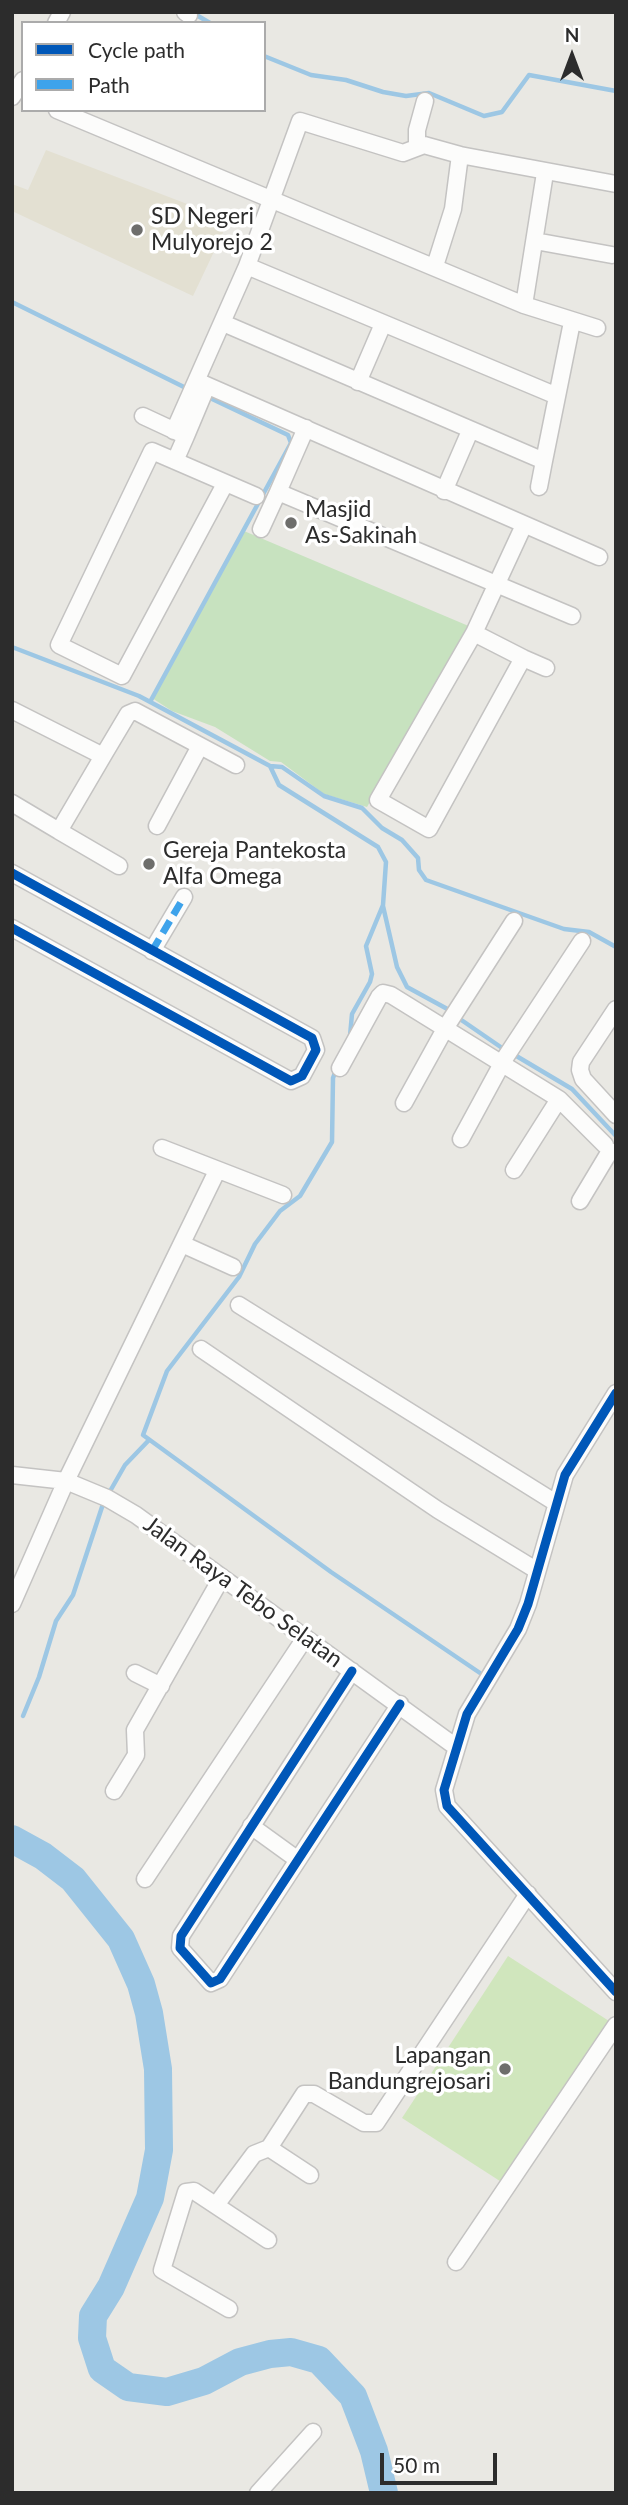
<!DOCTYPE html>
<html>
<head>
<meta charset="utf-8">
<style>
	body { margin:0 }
	#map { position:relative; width:628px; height:2505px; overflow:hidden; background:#e9e8e3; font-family:Lato,sans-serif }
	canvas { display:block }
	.frame { position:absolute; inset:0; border:14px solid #2c2c2c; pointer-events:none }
	.legend { position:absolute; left:21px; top:21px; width:245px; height:91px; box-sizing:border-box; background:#fff; border:2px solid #ababab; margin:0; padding:9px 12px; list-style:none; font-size:21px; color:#2c2c2c }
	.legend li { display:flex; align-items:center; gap:14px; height:35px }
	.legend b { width:35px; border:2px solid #ababab }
	.north { position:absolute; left:537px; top:21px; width:70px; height:70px; -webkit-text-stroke:5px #fff; paint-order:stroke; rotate:0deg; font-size:19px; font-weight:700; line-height:28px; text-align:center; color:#2c2c2c }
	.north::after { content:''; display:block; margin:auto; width:24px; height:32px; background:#2c2c2c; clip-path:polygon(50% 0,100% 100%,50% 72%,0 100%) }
	.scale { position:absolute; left:380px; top:2453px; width:117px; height:32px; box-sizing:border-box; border:4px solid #2c2c2c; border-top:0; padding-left:9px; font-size:21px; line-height:24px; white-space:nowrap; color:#2c2c2c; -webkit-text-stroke:5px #fff; paint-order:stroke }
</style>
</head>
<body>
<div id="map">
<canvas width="628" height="2505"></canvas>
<div class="frame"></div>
<ul class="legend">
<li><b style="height:9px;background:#0057b8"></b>Cycle path</li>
<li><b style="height:9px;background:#3ea3eb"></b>Path</li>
</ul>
<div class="north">N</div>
<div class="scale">50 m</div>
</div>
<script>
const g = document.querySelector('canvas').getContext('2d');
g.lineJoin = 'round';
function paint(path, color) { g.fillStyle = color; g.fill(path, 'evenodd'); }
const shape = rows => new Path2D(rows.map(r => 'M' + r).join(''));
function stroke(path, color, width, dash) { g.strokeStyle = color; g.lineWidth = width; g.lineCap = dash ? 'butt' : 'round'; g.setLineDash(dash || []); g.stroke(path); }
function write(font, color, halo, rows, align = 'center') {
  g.font = font + ' Lato,sans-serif'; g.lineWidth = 7; g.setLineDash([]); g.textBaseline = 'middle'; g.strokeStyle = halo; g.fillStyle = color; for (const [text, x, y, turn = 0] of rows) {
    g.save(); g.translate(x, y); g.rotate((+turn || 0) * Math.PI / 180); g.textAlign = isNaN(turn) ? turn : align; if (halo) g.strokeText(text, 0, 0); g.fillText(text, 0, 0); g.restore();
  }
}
paint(shape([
	[46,150,229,220,193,296,12,211,12,184,28,190]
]), '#e3e0d2');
paint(shape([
	[244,531,471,627,367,807,324,794,281,762,270,761,215,727,172,711,152,698]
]), '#c7e2bf');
paint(shape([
	[508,1956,609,2021,503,2183,402,2118]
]), '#d0e6bd');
stroke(shape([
	[193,13,210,23],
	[264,56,311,75,346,80,383,92,406,96,429,93,484,116,502,112,529,75,616,91],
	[12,302,188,389],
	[12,647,139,696,270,766,282,767,324,796,362,808,382,828,402,840,418,858,419,870,426,880,564,929,589,932,616,947],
	[150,702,291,443,288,435,210,398],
	[270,766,279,785,378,847,386,862,383,905,366,946,372,974,370,982,352,1014,350,1036],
	[383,906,397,967,407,987,451,1011],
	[457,1017,505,1050],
	[513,1054,572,1089,616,1136],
	[336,1070,333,1078,332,1142,300,1196,280,1211,255,1244,239,1277,167,1371,143,1435,331,1572,480,1673],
	[109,1493,125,1465,149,1440],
	[23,1716,39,1677,56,1621,73,1595,103,1504]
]), '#9dc7e4', 4.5);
stroke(shape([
	[12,1839,43,1856,73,1879,121,1939,141,1984,149,2013,158,2069,159,2150,150,2198,111,2287,93,2316,92,2338,102,2369,128,2387,167,2392,204,2381,240,2362,270,2354,291,2352,319,2360,353,2396,374,2451,384,2493]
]), '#9dc7e4', 28);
const minor = shape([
	[185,12,189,15],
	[56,23,62,12],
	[12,97,23,80],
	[57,110,524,305,597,328],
	[417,147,417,130,425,101],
	[460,155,616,184],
	[535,241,612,255],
	[247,266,557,396],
	[524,305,545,173],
	[223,323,544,461,572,322],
	[197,381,599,557],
	[358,382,383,324],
	[143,416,186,436,175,461],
	[306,428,278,492,572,616],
	[174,431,247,266,300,121,403,153,424,145,460,155,453,209,435,266],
	[186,436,207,386],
	[225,484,122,676,59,645,152,451,256,496],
	[539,487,544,461],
	[444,491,470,431],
	[261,529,278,492],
	[474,633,523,658,429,829,378,800,474,633,524,525],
	[523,658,546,668],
	[12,710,103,756,128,714,135,711,236,765],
	[12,803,59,831,103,756],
	[157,826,200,746],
	[59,831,119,866],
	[12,873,312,1038,316,1050,302,1076,291,1081,12,928],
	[152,951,184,897],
	[616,1009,581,1062,580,1070,583,1079,616,1115],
	[340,1068,379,997,383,993,391,995,559,1099,605,1145],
	[404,1103,446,1027,514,921],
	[461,1139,505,1058,582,941],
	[162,1148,283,1195],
	[514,1170,559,1099],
	[580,1201,610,1151],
	[182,1244,233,1267],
	[239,1305,556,1503],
	[201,1349,438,1510,536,1570],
	[616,1393,565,1475,528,1604,518,1629,467,1714,444,1790,447,1806,616,1992],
	[12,1475,66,1481,107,1498,136,1515,456,1747],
	[12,1604,66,1481,217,1171],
	[352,1671,181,1936,180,1948,211,1983,220,1979,400,1704],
	[135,1673,161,1686],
	[114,1791,136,1755,135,1730,222,1577],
	[251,1826,298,1860],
	[145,1879,305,1638],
	[269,2148,310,2175],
	[216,2205,254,2154,269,2148,304,2094,314,2094,364,2123,376,2123,528,1894],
	[456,2262,616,2025],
	[229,2309,162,2270,186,2192,194,2191,268,2240],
	[258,2493,313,2432]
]);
stroke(minor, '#c4c3c2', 19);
stroke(minor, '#fcfcfb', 16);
stroke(shape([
	[152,951,184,897]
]), '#3ea3eb', 7, [14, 7]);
stroke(shape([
	[12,873,312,1038,316,1050,302,1076,291,1081,12,928],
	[616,1393,565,1475,528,1604,518,1629,467,1714,444,1790,447,1806,616,1992],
	[352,1671,181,1936,180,1948,211,1983,220,1979,400,1704]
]), '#0057b8', 9);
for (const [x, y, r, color] of [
	[137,230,7,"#6e6e6c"],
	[291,523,7,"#6e6e6c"],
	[149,864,7,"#6e6e6c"],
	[505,2069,7,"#6e6e6c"]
]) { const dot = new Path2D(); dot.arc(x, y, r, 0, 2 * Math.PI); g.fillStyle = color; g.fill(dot); stroke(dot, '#fff', 2.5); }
write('23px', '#2c2c2c', '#fff', [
	["SD Negeri",151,217],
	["Mulyorejo 2",151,243],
	["Masjid",305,510],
	["As-Sakinah",305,536],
	["Gereja Pantekosta",163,851],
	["Alfa Omega",163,877],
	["Lapangan",491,2056,"right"],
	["Bandungrejosari",491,2082,"right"]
], 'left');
write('23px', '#2c2c2c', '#fff', [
	["Jalan Raya Tebo Selatan",243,1592,36]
]);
</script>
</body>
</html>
